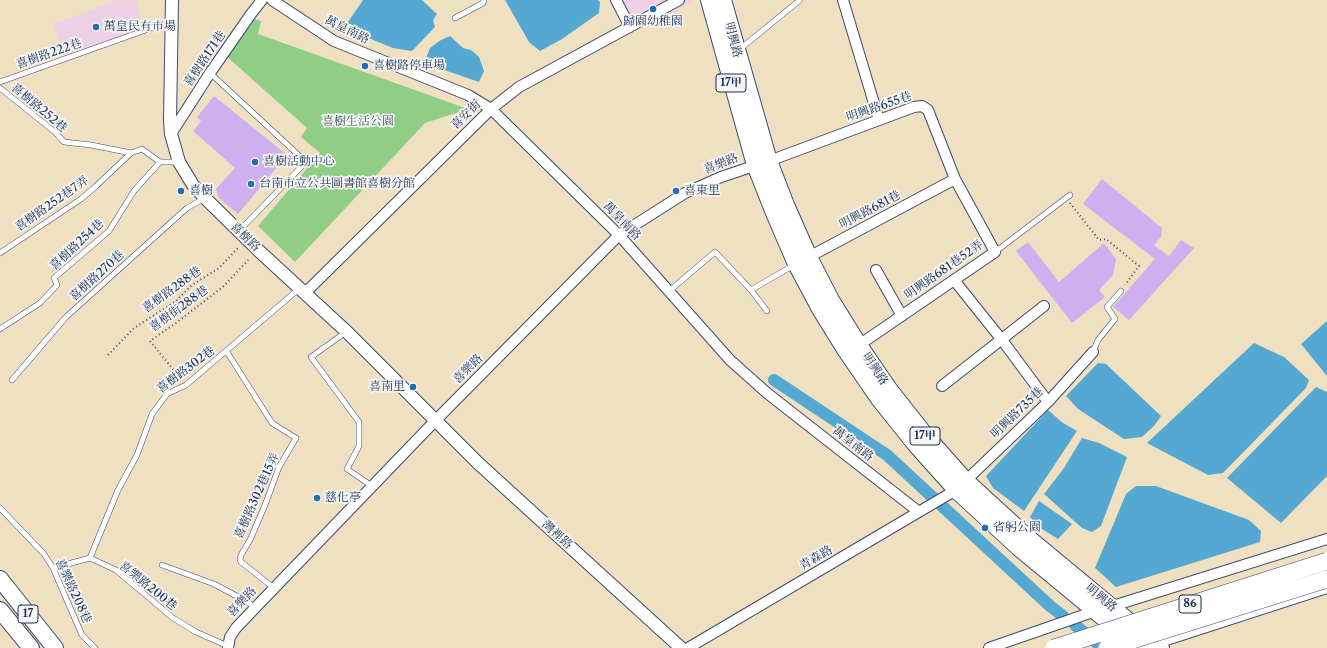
<!DOCTYPE html>
<html>
<head>
<meta charset="utf-8">
<style>
	body { margin:0 }
	canvas { display:block; background:#efe0c1 }
</style>
</head>
<body>
<canvas width="1327" height="648"></canvas>
<script>
const g = document.querySelector('canvas').getContext('2d');
g.lineJoin = 'round';
function paint(path, color) { g.fillStyle = color; g.fill(path, 'evenodd'); }
const shape = rows => new Path2D(rows.map(r => 'M' + r).join(''));
function stroke(path, color, width, dash) { g.strokeStyle = color; g.lineWidth = width; g.lineCap = dash ? 'butt' : 'round'; g.setLineDash(dash || []); g.stroke(path); }
function write(font, color, halo, rows, align = 'center') {
  g.font = font + ' "Libre Caslon Text","Noto Serif TC",serif'; g.lineWidth = 3.5; g.setLineDash([]); g.textBaseline = 'middle'; g.strokeStyle = halo; g.fillStyle = color; for (const [text, x, y, turn = 0] of rows) {
    g.save(); g.translate(x, y); g.rotate((+turn || 0) * Math.PI / 180); g.textAlign = isNaN(turn) ? turn : align; if (halo) g.strokeText(text, 0, 0); g.fillText(text, 0, 0); g.restore();
  }
}
paint(shape([
	[118,0,137,0,140,19,136,30,64,57,54,24],
	[623,0,694,0,645,29,632,18]
]), '#eed0e7');
paint(shape([
	[252,18,261,21,258,34,468,109,425,123,295,262,258,226,320,153,301,137,307,128,225,55]
]), '#8fce84');
paint(shape([
	[363,0,422,0,437,14,433,20,435,27,412,51,393,48,344,28],
	[505,0,598,0,600,2,599,13,562,39,540,51,529,42],
	[450,36,463,48,471,50,479,57,484,71,479,82,424,63,430,48,441,40],
	[1327,321,1327,376,1301,344],
	[1254,343,1284,357,1309,380,1306,388,1223,473,1208,475,1147,443],
	[1098,363,1106,364,1161,416,1154,426,1142,437,1124,439,1078,409,1066,396],
	[1316,387,1327,392,1327,476,1281,523,1227,478],
	[1048,410,1063,423,1077,431,1024,511,993,488,986,476],
	[1082,438,1099,443,1127,457,1101,526,1092,532,1082,528,1044,494,1064,468],
	[1136,486,1156,486,1249,520,1261,531,1260,542,1116,587,1095,568,1126,494],
	[1039,501,1072,524,1058,539,1042,529,1030,517]
]), '#55a8d1');
stroke(shape([
	[774,380,887,455,1050,606,1063,616],
	[1075,625,1103,648]
]), '#55a8d1', 12);
paint(shape([
	[214,96,287,155,238,214,219,198,216,189,235,168,193,131,201,121,197,117],
	[1102,179,1162,228,1161,237,1154,245,1169,256,1181,240,1194,248,1129,320,1113,307,1155,259,1083,204],
	[1028,242,1059,282,1104,243,1116,259,1113,275,1099,290,1105,297,1072,323,1016,251]
]), '#ceafef');
const service = shape([
	[455,18,483,3,484,0],
	[740,49,800,0],
	[210,73,306,162,239,231],
	[0,82,171,21],
	[0,88,55,132,64,142,91,145,131,153,142,149,160,162,179,162],
	[995,252,1070,195],
	[0,253,81,199,95,187,131,153],
	[751,290,794,265],
	[668,292,715,252,751,290,767,311],
	[0,329,40,303,57,285,54,278,109,231,134,191,160,162],
	[346,332,311,357,359,422,359,446,347,469,372,486],
	[227,352,272,423,296,438,279,467,265,505,250,540,241,555,240,560,241,562,274,588],
	[1093,352,1098,340,1115,319,1107,307,1121,291],
	[12,380,66,317,187,208,205,198],
	[0,508,44,554,53,568,82,635,95,648],
	[90,558,118,490,137,455,152,414,167,394,186,385,300,288],
	[162,565,214,584,246,601,255,608],
	[53,568,90,558,116,570,173,618,196,632,228,646]
]);
const minor = shape([
	[272,0,334,41,468,95,491,109,619,235,730,360,767,393,919,512],
	[616,0,630,27],
	[843,0,879,120],
	[171,134,210,73,251,14,262,0],
	[805,259,955,179],
	[876,270,902,316],
	[954,280,1002,340,1048,402],
	[305,293,491,109,519,87,679,0],
	[942,386,1044,306],
	[1151,645,1327,588],
	[228,648,230,637,236,628,255,608,435,421,619,235,685,193,721,177,769,161,914,107,922,106,928,110,955,179,995,252,954,280,859,345],
	[688,648,956,490,1048,402,1093,352],
	[989,648,1084,615,1327,539]
]);
const tertiary = shape([
	[172,0,170,121,171,134,179,162,193,185,205,198,258,250,347,332,478,463,681,648]
]);
const primary = shape([
	[709,0,755,165,774,213,796,264,820,309,846,351,879,399,915,444,956,490,1019,548,1140,648],
	[723,0,769,161,786,205,809,257,831,300,859,345,889,389,926,436,966,481,1026,536,1161,648],
	[0,579,55,648],
	[0,610,31,648]
]);
stroke(service, '#3b4a6d', 6);
stroke(minor, '#3b4a6d', 12);
stroke(tertiary, '#3b4a6d', 14);
stroke(primary, '#3b4a6d', 18);
stroke(shape([
	[1070,203,1099,240,1106,239,1139,266,1125,285],
	[108,355,134,328,176,301,192,285,219,268,239,247],
	[181,379,150,341,176,323,224,286,250,258]
]), '#3b4a6d', 2, [1, 3]);
stroke(service, '#fff', 5);
stroke(minor, '#fff', 10);
stroke(tertiary, '#fff', 12);
stroke(primary, '#fff', 16);
const trunkBridge = shape([
	[1054,648,1327,561],
	[1107,648,1327,579]
]);
stroke(trunkBridge, '#3b4a6d', 18, []);
stroke(trunkBridge, '#fff', 17);
for (const [x, y, r, color] of [
	[653,9,4,"#1f6fb2"],
	[96,27,4,"#1f6fb2"],
	[365,66,4,"#1f6fb2"],
	[255,162,4,"#1f6fb2"],
	[251,184,4,"#1f6fb2"],
	[181,191,4,"#1f6fb2"],
	[676,191,4,"#1f6fb2"],
	[413,387,4,"#1f6fb2"],
	[317,498,4,"#1f6fb2"],
	[985,528,4,"#1f6fb2"]
]) { const dot = new Path2D(); dot.arc(x, y, r, 0, 2 * Math.PI); g.fillStyle = color; g.fill(dot); stroke(dot, '#f6f6f2', 1.5); }
for (const [x, y, w] of [
	[731,83,30],
	[925,436,30],
	[1190,604,22],
	[28,614,20]
]) { const box = new Path2D(); box.roundRect(x - w / 2, y - 9, w, 18, 3); g.fillStyle = '#f6f6f2'; g.fill(box); stroke(box, '#1b2f5e', 1); }
write('bold 11px', '#1b2f5e', null, [
	["17甲",731,83],
	["17甲",925,436],
	["86",1190,604],
	["17",28,614]
]);
write('12px', '#1b2f5e', '#f6f6f2', [
	["歸園幼稚園",653,22,"center"],
	["萬皇民有市場",104,27],
	["喜樹路停車場",373,66],
	["喜樹活動中心",263,162],
	["台南市立公共圖書館喜樹分館",259,184],
	["喜樹",189,191],
	["喜東里",684,191],
	["喜南里",405,387,"right"],
	["慈化亭",325,498],
	["省躬公園",993,528]
], 'left');
write('12px', '#1b2f5e', '#f6f6f2', [
	["萬皇南路",347,30,26],
	["明興路",733,40,75],
	["喜樹路222巷",49,54,-19],
	["喜樹路171巷",205,59,-56],
	["明興路655巷",879,107,-19],
	["喜樹路252巷",39,108,40],
	["喜安街",466,115,-44],
	["喜樂路",721,164,-21],
	["喜樹路252巷7弄",52,204,-35],
	["明興路681巷",870,210,-28],
	["萬皇南路",622,221,46],
	["喜樹路",245,237,44],
	["喜樹路254巷",77,245,-43],
	["明興路681巷52弄",944,270,-35],
	["喜樹路270巷",97,276,-42],
	["喜樹路288巷",172,290,-36],
	["喜樹街288巷",179,309,-36],
	["喜樂路",468,369,-45],
	["明興路",875,369,56],
	["喜樹路302巷",186,370,-37],
	["明興路735巷",1017,413,-44],
	["萬皇南路",853,444,38],
	["喜樹路302巷15弄",257,496,-66],
	["灣裡路",557,535,42],
	["青森路",816,558,-30],
	["喜樂路200巷",148,586,39],
	["喜樂路208巷",73,591,65],
	["明興路",1101,598,39],
	["喜樂路",242,602,-47]
]);
write('12px', '#385768', '#f6f6f2', [
	["喜樹生活公園",358,122]
]);
</script>
</body>
</html>
